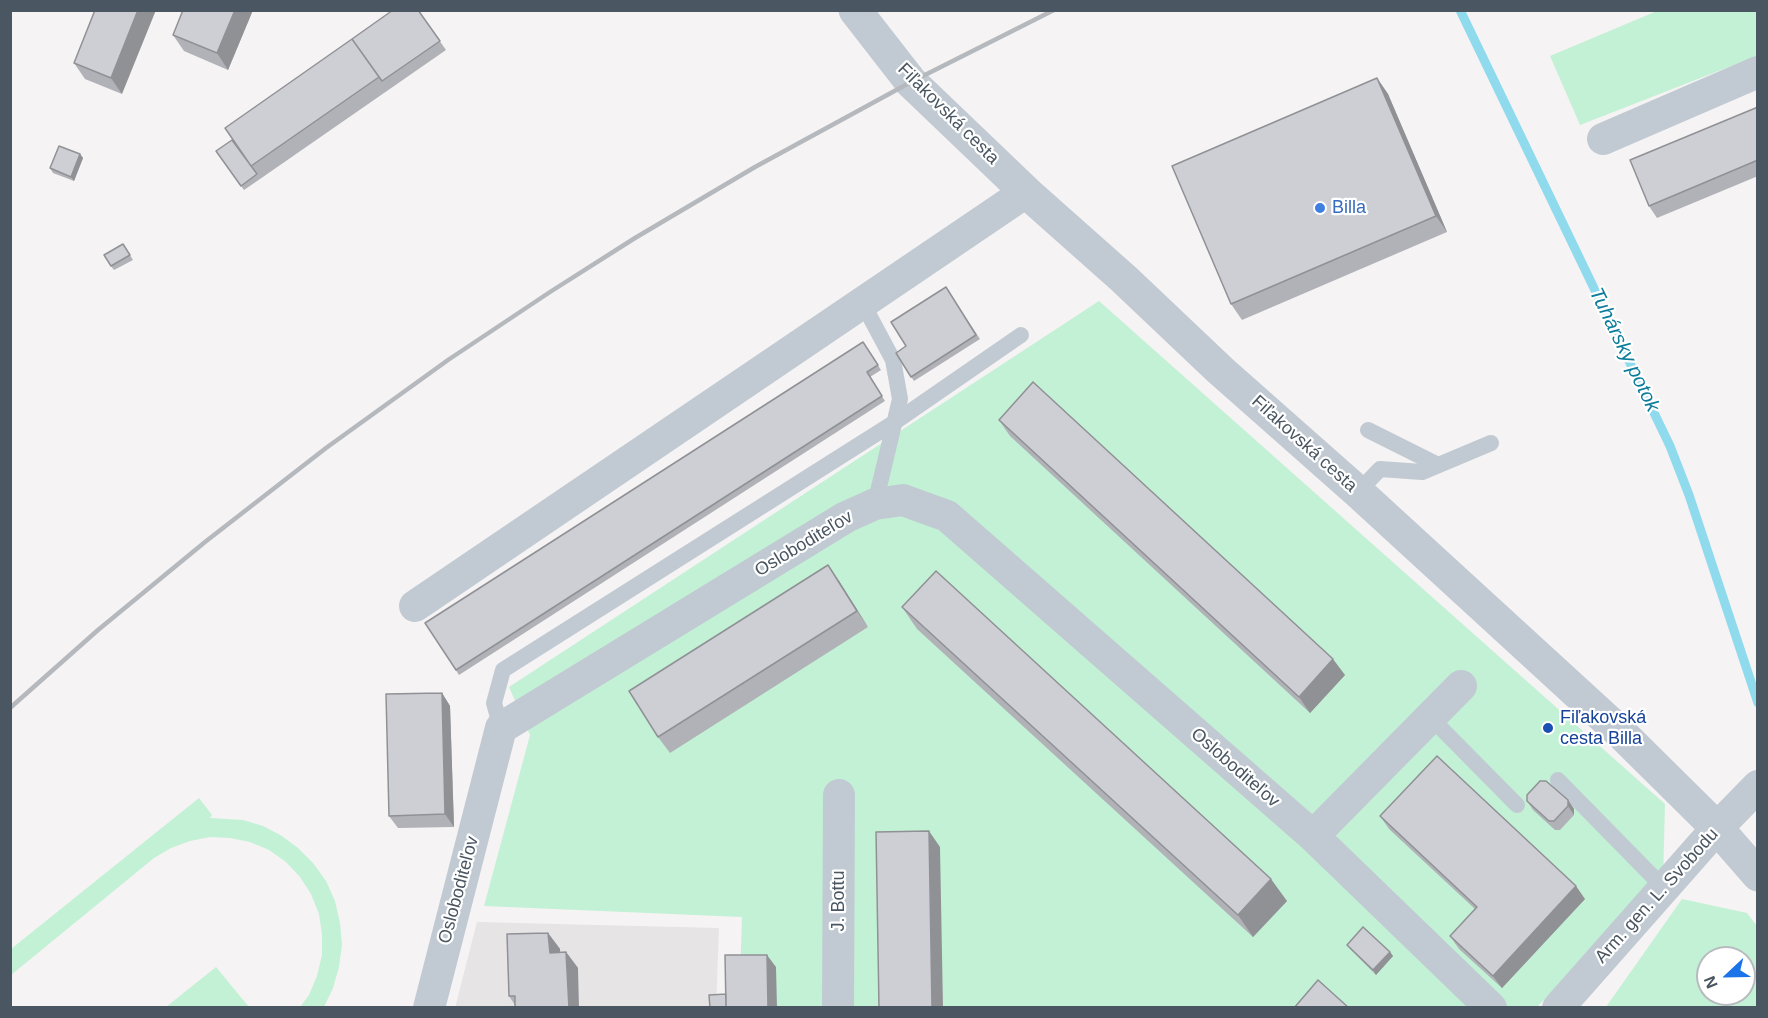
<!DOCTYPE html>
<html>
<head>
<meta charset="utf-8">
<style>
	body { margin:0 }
	#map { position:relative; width:1768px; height:1018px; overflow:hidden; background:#f5f3f3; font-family:Helvetica,sans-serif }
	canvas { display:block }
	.frame { position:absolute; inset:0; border:12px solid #4a5661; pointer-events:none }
	.north { position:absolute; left:1696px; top:946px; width:60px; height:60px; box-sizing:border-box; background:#fff; border:2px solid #b7bbc0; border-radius:50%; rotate:248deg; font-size:16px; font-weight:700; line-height:24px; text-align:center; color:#4a5661 }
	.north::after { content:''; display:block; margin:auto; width:21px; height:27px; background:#1a73e8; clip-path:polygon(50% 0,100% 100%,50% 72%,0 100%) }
</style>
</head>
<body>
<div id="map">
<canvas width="1768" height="1018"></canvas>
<div class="frame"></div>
<div class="north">N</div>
</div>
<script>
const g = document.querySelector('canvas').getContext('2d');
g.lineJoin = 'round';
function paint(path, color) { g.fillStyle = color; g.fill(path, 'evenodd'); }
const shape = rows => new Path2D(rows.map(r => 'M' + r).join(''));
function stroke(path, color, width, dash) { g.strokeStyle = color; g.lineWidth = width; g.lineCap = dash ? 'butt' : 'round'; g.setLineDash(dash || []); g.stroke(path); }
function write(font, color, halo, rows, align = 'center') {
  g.font = font + ' Helvetica,sans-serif'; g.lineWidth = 4.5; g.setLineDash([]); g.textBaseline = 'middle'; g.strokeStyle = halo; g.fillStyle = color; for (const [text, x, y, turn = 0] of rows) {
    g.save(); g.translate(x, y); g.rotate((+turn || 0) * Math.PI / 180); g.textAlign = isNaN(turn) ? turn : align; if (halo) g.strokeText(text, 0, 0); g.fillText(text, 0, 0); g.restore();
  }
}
paint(shape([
	[477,922,719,928,716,1007,455,1008]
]), '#e6e4e5');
paint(shape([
	[1657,11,1757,11,1757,56,1580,125,1550,56],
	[1099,301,1665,804,1663,879,1537,1007,739,1007,742,917,484,906,530,735,509,687],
	[199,798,212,815,210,818,243,820,263,826,282,836,298,848,313,863,326,881,335,901,340,923,342,945,339,967,333,988,324,1007,300,1007,309,995,317,976,322,955,322,934,319,914,311,894,300,877,286,862,269,850,250,842,230,838,210,837,190,841,171,848,154,858,11,975,11,949],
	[1682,899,1747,913,1757,926,1757,1007,1606,1007],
	[1708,958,1744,958,1744,994,1708,994],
	[216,967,249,1007,166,1007]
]), '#c3f1d5');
stroke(shape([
	[1460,10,1670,446,1689,495,1758,703]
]), '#90daee', 9);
stroke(shape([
	[862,302,893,360,900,399,875,504],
	[1368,430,1438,465],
	[1358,492,1380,469,1422,472,1491,443],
	[1430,717,1517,805],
	[501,728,494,703,503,670,895,422,1021,335],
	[1558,780,1664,888]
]), '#c1cad2', 16);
stroke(shape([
	[1603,139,1758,72],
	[415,606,1026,192],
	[1313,836,1461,686],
	[429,1008,501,728,846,517,875,504,903,500,947,516,1313,836,1491,1008],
	[838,1008,839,795],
	[1558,1008,1717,828,1758,786]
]), '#c1cad2', 32);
stroke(shape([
	[855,10,911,82,1026,192,1124,279,1220,370,1358,492,1621,733,1717,828,1758,875]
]), '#c1cad2', 33);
stroke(shape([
	[10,708,98,630,205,542,326,448,448,360,550,292,635,238,755,167,911,82,1054,10]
]), '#b5b8bd', 4.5);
paint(shape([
	[95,10,122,94,85,79,74,63],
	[183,10,253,10,228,70,184,51,173,35],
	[418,10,446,50,260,179,225,128],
	[1377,78,1388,94,1447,232,1242,320,1231,304],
	[1758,107,1758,176,1657,218,1649,206],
	[232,140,260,179,244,190,216,151],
	[80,154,83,158,74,181,53,173,50,168],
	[123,244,133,260,114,270,111,266],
	[946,287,980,339,914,381,896,353,906,346],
	[863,342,881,370,870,377,885,401,459,675,425,623],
	[999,420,1345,675,1310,713,1010,436],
	[839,581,868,627,670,753,658,737],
	[902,607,1287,901,1253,937,917,629],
	[442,693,450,706,454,827,398,828,389,816],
	[1568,800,1574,809,1574,815,1560,830,1555,830,1533,810,1527,801],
	[1380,816,1585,899,1502,988,1459,949,1450,936,1475,909,1389,829],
	[548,933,560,949,560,952,566,952,578,968,515,1005,509,996],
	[1347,945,1390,952,1393,956,1376,975,1350,949]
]), '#b0b2b7');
paint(shape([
	[138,10,156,10,122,94,111,78],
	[235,10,253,10,228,70,217,53],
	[1377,78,1388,94,1447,232,1436,216],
	[80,154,83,158,74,181,71,177],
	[828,565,839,581,868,627,857,611],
	[1333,659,1345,675,1310,713,1299,697],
	[442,693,450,706,454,827,445,814],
	[1568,800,1574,809,1574,815,1568,806],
	[929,831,940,847,943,1008,932,1008],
	[1271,879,1287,901,1253,937,1238,915],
	[1576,886,1585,899,1502,988,1493,976],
	[548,933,560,949,561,969,550,953],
	[566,952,578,968,579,1008,569,1008],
	[1390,952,1393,956,1376,975,1373,970],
	[767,955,776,967,777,1008,768,1008]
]), '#909195');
const building = shape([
	[95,10,138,10,111,78,74,63,95,10],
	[183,10,235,10,217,53,173,35,183,10],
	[393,10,418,10,440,41,382,81,352,39,393,10],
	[352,39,379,77,251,166,225,128,352,39],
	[1377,78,1436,216,1231,304,1172,166,1377,78],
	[1758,107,1758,160,1649,206,1630,160,1758,107],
	[232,140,257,174,241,186,216,151,232,140],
	[59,146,80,154,71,177,50,168,59,146],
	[123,244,130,255,111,266,104,255,123,244],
	[946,287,976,335,911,377,896,353,906,346,891,322,946,287],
	[863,342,878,365,867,372,882,396,456,670,425,623,863,342],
	[1033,382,1333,659,1299,697,999,420,1033,382],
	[828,565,857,611,658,737,629,691,828,565],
	[936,571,1271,879,1238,915,902,607,936,571],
	[442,693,445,814,389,816,386,694,442,693],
	[1437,756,1576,886,1493,976,1450,936,1477,907,1380,816,1437,756],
	[1540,781,1546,781,1568,800,1568,806,1554,821,1549,821,1527,801,1527,795,1540,781],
	[929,831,932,1008,879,1008,876,832,929,831],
	[1363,927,1390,952,1373,970,1347,945,1363,927],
	[548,933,550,953,566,952,569,1008,515,1008,515,996,509,996,507,934,548,933],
	[725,955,767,955,768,1008,726,1008,725,955],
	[1318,980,1349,1008,1294,1008,1318,980],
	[726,994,726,1008,710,1008,709,995,726,994]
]);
paint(building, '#cdcfd5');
stroke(building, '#909195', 1.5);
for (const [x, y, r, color] of [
	[1320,208,6,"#3f7fe0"],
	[1548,728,6,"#1a4fb4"]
]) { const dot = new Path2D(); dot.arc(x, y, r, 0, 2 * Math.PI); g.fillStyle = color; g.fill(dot); stroke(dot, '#fff', 2); }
write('18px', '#4a5661', '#fff', [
	["Fiľakovská cesta",948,114,45],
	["Fiľakovská cesta",1304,444,42],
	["Osloboditeľov",804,544,-31],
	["Osloboditeľov",1235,768,41],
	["Osloboditeľov",459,890,-75],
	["Arm. gen. L. Svobodu",1657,896,-48],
	["J. Bottu",839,901,-90]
]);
write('18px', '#366cbe', '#fff', [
	["Billa",1332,208]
], 'left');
write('18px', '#164399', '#fff', [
	["Fiľakovská",1560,718],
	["cesta Billa",1560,739]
], 'left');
write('italic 20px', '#0c7c9b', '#fff', [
	["Tuhársky potok",1624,350,64]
]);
</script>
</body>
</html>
